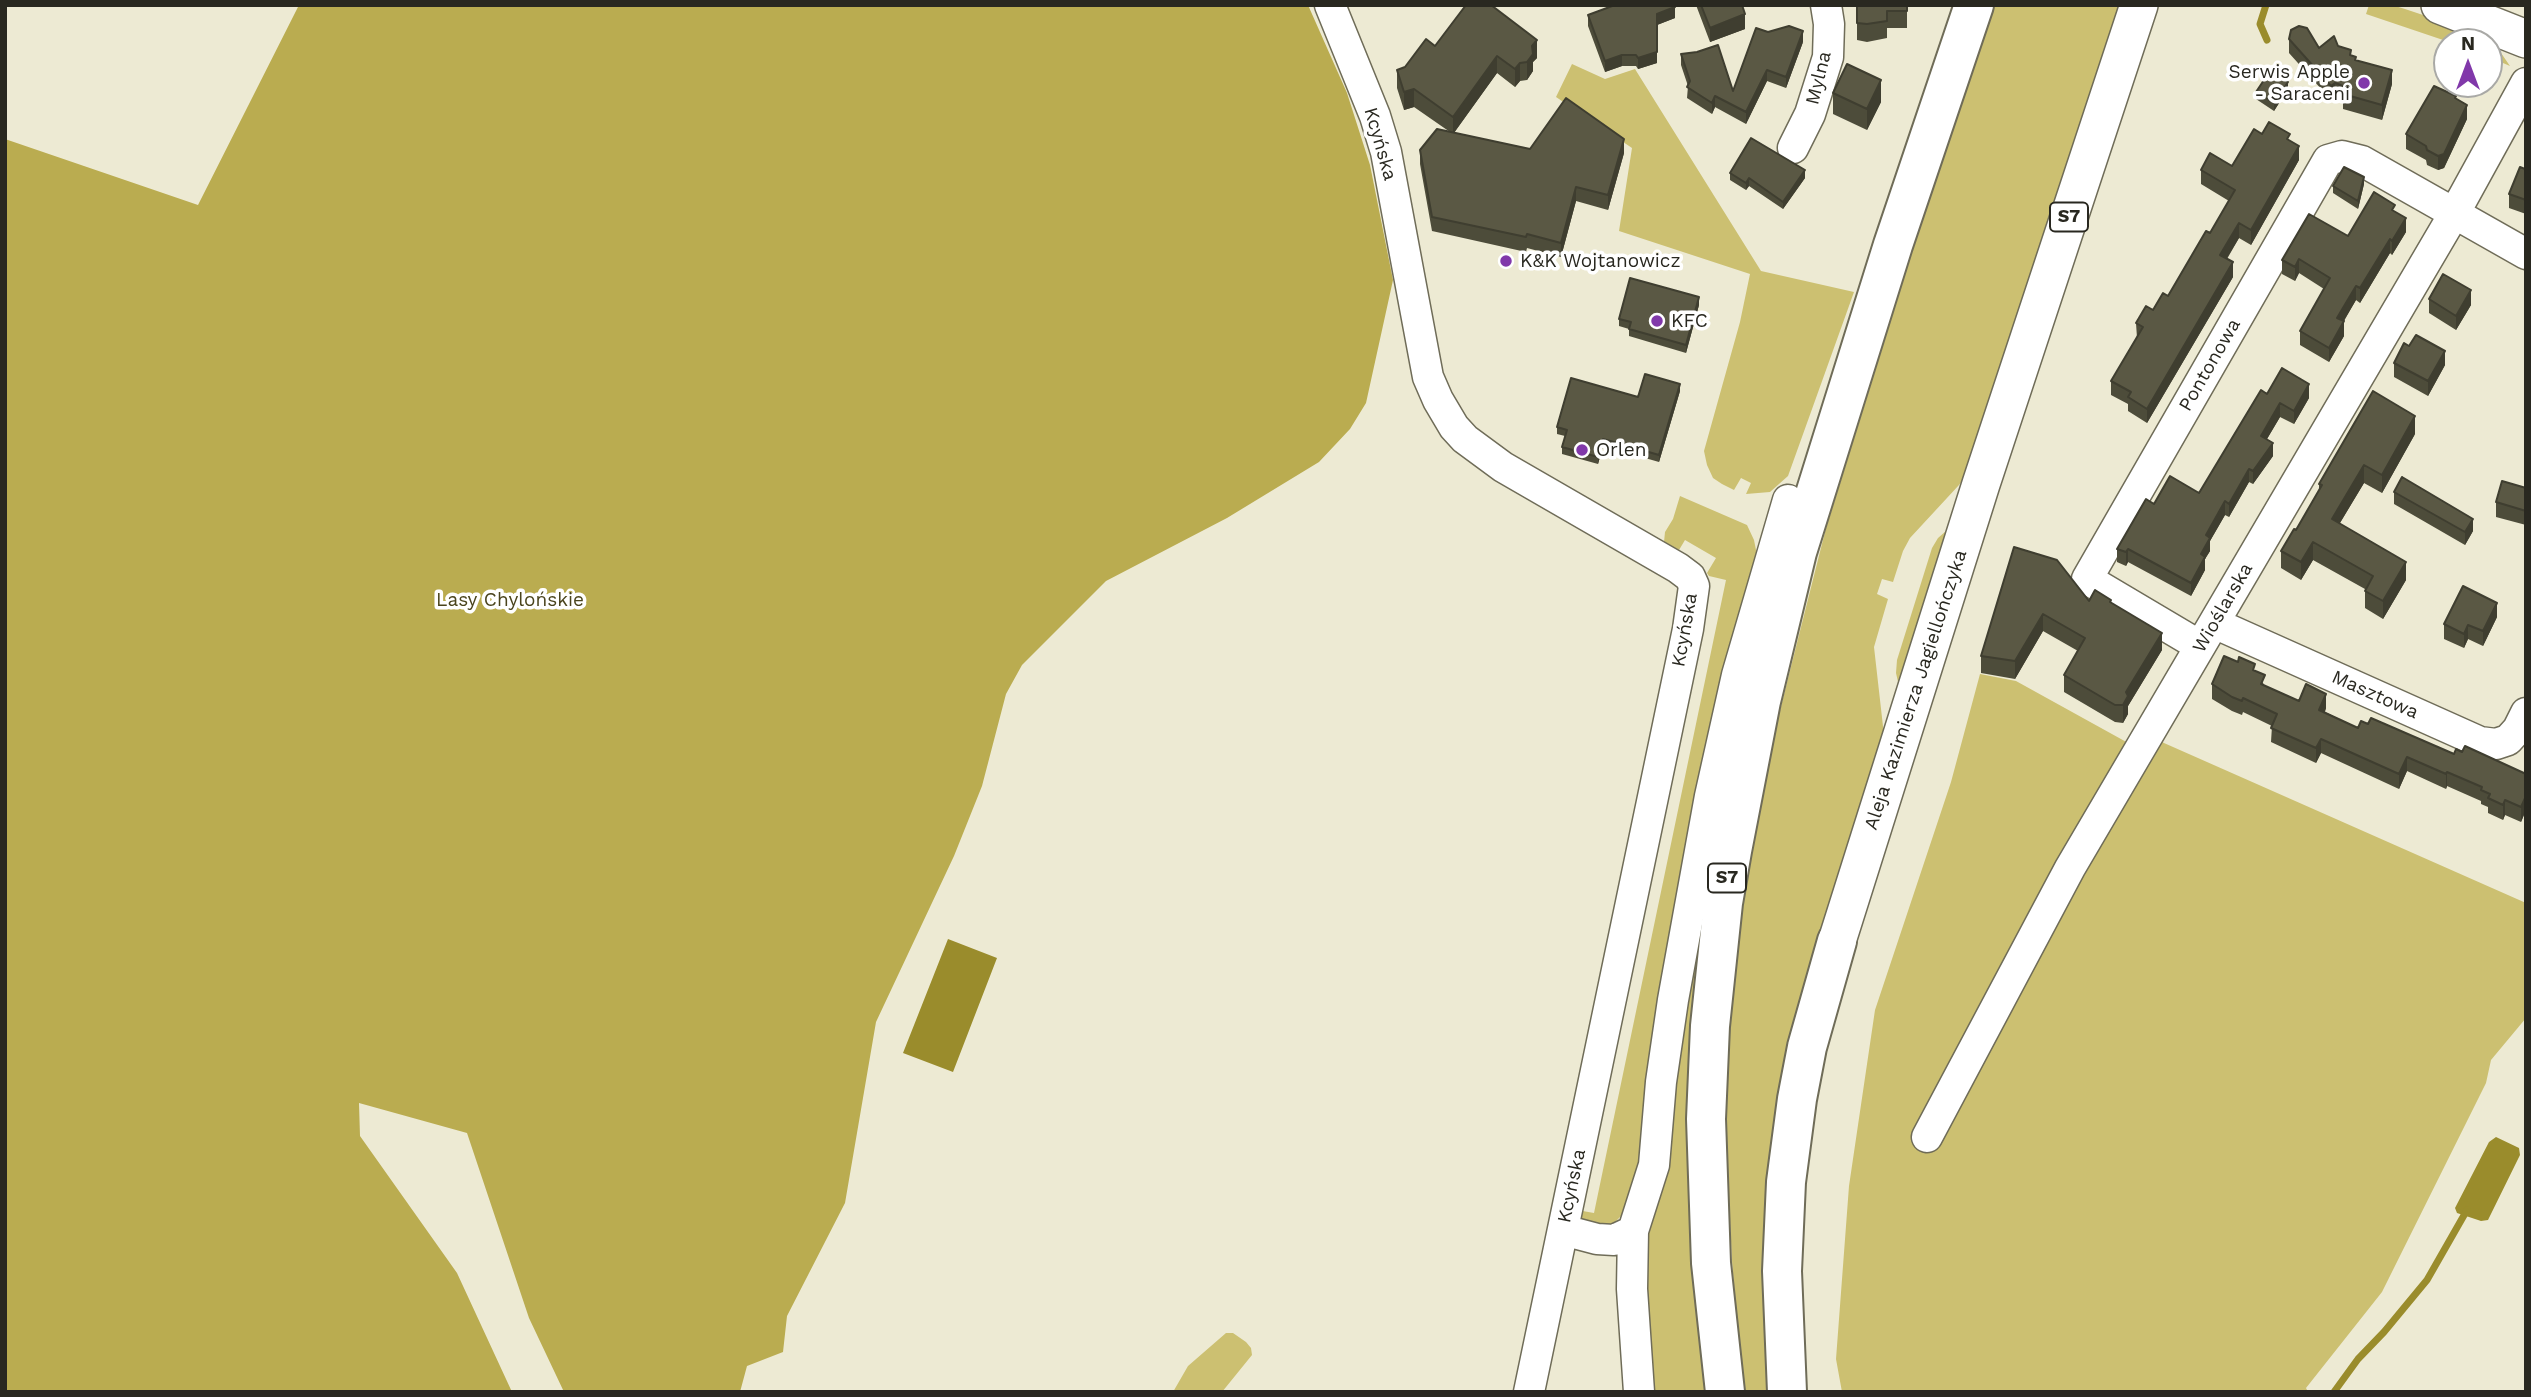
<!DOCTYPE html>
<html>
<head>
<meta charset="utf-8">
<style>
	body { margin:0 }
	#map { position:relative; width:2531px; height:1397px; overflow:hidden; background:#edead3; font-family:"Work Sans",sans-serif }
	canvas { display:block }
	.frame { position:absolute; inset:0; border:7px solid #292820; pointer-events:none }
	.north { position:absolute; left:2433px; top:28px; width:70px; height:70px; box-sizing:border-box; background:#fff; border:2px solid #a9a9a6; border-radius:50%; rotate:0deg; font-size:19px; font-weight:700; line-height:28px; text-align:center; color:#292820 }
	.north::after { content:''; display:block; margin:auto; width:24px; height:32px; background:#8138aa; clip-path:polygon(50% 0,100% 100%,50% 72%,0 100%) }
</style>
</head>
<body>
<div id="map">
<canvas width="2531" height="1397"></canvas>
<div class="frame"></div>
<div class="north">N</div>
</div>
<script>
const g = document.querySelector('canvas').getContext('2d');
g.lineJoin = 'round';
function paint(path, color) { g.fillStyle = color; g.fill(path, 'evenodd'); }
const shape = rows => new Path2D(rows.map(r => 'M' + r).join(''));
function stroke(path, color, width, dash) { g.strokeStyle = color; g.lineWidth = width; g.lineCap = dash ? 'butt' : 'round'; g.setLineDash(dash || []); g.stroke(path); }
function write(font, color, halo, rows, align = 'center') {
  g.font = font + ' "Work Sans",sans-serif'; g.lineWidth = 7; g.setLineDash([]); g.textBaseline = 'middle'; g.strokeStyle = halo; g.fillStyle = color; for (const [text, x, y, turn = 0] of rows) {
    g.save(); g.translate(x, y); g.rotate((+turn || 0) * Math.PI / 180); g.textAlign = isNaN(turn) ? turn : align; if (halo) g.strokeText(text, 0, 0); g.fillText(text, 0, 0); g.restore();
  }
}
paint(shape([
	[1989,5,2121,5,1970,470,1959,485,1910,538,1903,551,1893,582,1882,579,1877,594,1888,599,1874,647,1885,744,1787,1054,1768,1165,1764,1324,1770,1392,1745,1392,1738,1335,1732,1261,1724,1106,1734,953,1751,848,1773,738,1826,528],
	[2369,5,2392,5,2405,9,2444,22,2486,42,2449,42,2366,14],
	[2489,44,2501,53,2510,66,2489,57],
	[1572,64,1605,79,1635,69,1761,271,1854,292,1788,476,1770,492,1746,494,1751,483,1741,478,1734,490,1722,484,1713,478,1707,465,1704,451,1740,322,1750,274,1619,231,1632,148,1556,97],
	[1680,496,1747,525,1754,540,1757,555,1713,734,1644,1166,1623,1214,1613,1224,1600,1228,1584,1226,1577,1217,1577,1210,1594,1213,1726,580,1709,576,1707,573,1716,558,1685,540,1679,550,1664,542,1665,532,1673,519],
	[1953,525,1901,695,1896,673,1897,660,1932,548,1938,538],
	[1980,674,2016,681,2130,744,2140,728,2164,743,2526,903,2526,1018,2491,1060,2486,1083,2382,1292,2306,1388,2308,1392,1842,1392,1836,1359,1849,1186,1875,1010,1951,782],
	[1734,760,1708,1392,1652,1392,1640,1266,1671,1077],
	[1226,1333,1233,1333,1246,1342,1251,1348,1252,1355,1222,1392,1173,1392,1188,1366]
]), '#ccc071');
paint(shape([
	[299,5,1308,5,1347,93,1370,165,1393,280,1366,403,1350,429,1319,462,1227,518,1106,581,1022,665,1006,694,982,786,954,856,876,1022,845,1203,787,1316,783,1352,747,1366,740,1392,564,1392,529,1318,467,1133,359,1103,360,1136,457,1273,512,1392,5,1392,5,139,198,205]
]), '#baac50');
paint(shape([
	[948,939,997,958,953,1072,903,1053],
	[2496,1137,2519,1148,2520,1155,2488,1220,2481,1221,2457,1213,2455,1208,2489,1142]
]), '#9a8c2c');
stroke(shape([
	[2266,5,2260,24,2267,40],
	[2334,1392,2358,1359,2384,1332,2427,1280,2467,1210]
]), '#9a8c2c', 7);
const minor = shape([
	[1330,5,1375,116,1386,152,1428,377,1438,400,1454,427,1465,439,1503,467,1678,568,1690,577,1694,586,1688,629,1529,1392],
	[1793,148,1810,114,1828,57,1829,24,1826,5],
	[2214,623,2480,742,2496,744,2508,740,2518,729,2526,713],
	[2200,646,2087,579,2328,160,2342,156,2362,161,2526,254],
	[1927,1137,2070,868,2454,214,2526,83],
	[1563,1230,1597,1239,1614,1240,1633,1231],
	[1639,1392,1632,1289,1633,1231,1654,1165,1661,1082,1673,1000,1710,796,1737,675,1788,500]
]);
const major = shape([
	[2440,5,2526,39],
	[1837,941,1981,484,2139,5]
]);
const highway = shape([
	[1725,1392,1711,1263,1706,1119,1710,1026,1723,903,1732,851,1761,701,1797,552,1893,245,1974,5],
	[1787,1392,1782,1271,1786,1182,1797,1099,1807,1047,1837,941]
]);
stroke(minor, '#6f6c58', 33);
stroke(major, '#6f6c58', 40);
stroke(highway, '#6f6c58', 42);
stroke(minor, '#fff', 30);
stroke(major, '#fff', 37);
stroke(highway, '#fff', 38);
paint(shape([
	[1696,5,1742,5,1745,29,1710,42],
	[1857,5,1907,5,1907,28,1887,28,1887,38,1867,42,1857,40],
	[1588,15,1675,18,1657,25,1657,63,1638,69,1636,66,1622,66,1605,72,1588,26],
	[2289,39,2319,48,2338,46,2356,60,2392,84,2382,120,2343,109,2343,101,2338,98,2335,97,2331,100,2289,53],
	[1803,42,1786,88,1767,81,1746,124,1715,107,1712,114,1687,98,1688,86,1681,65,1681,54,1733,91],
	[1435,46,1537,58,1533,62,1533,71,1527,80,1520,81,1515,87,1497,73,1454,133,1530,149,1624,153,1608,210,1576,201,1561,257,1527,248,1526,252,1432,231,1420,164,1420,150,1450,132,1414,107,1404,110,1397,88,1397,70,1405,67],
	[2288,89,2274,111,2256,99,2256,92],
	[1833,93,1881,102,1867,130,1833,114],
	[2456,99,2467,119,2444,168,2438,170,2427,165,2426,160,2406,149,2406,134],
	[2290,141,2299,160,2251,245,2239,238,2227,259,2233,277,2147,423,2128,411,2128,404,2111,395,2111,381,2137,338,2136,323,2168,296,2210,233,2229,201,2201,184,2201,170,2232,166],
	[2526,166,2526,214,2509,208,2509,194],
	[1730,173,1805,178,1783,209,1749,186,1746,190,1730,180],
	[2364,184,2358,209,2333,193,2333,186],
	[2395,211,2406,232,2392,255,2390,253,2360,303,2356,300,2344,321,2344,336,2329,362,2300,345,2300,331,2324,289,2299,273,2295,281,2282,274,2282,260,2348,236],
	[2429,299,2471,305,2456,330,2429,313],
	[1699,305,1686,353,1629,336,1629,329,1619,326,1619,319],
	[2394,363,2445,365,2428,396,2394,377],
	[1680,391,1659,462,1603,446,1598,464,1562,454,1562,447,1565,436,1557,434,1557,427,1638,397],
	[2267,394,2309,398,2294,424,2280,417,2267,439,2273,456,2253,484,2249,482,2229,517,2225,515,2210,541,2210,551,2205,559,2205,570,2191,596,2128,562,2126,566,2117,562,2117,549,2154,504,2199,493],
	[2415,434,2382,493,2364,483,2340,523,2406,580,2383,619,2365,608,2365,589,2313,560,2301,580,2281,568,2281,551,2296,530,2319,490,2319,484],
	[2526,488,2526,525,2496,517,2496,502],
	[2394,492,2473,531,2465,545,2394,504],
	[2014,547,2089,601,2111,603,2162,650,2128,706,2128,714,2123,723,2115,722,2064,692,2064,675,2078,651,2043,631,2015,679,1981,673,1981,656],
	[2497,617,2483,646,2468,639,2464,648,2444,639,2444,624],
	[2255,671,2265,686,2299,701,2326,708,2325,712,2358,728,2368,724,2454,754,2462,752,2526,774,2526,810,2521,822,2505,815,2503,820,2488,813,2488,807,2481,804,2481,801,2447,786,2446,789,2407,771,2399,789,2321,753,2316,763,2271,742,2272,726,2243,712,2242,715,2232,711,2212,699,2212,684],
	[2526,850,2526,888,2526,876,2524,875,2524,853]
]), '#4d4c3a');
paint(shape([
	[1675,7,1675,18,1657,25,1657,14],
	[1745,14,1745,29,1710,42,1710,28],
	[1803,31,1803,42,1786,88,1786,77],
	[1537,40,1537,58,1533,62,1533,71,1527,80,1527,62,1532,46],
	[1657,52,1657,63,1638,69,1638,58],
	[1622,55,1622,66,1605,72,1605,61],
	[1497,56,1497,73,1453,134,1453,117],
	[1520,63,1520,81,1515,87,1515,69],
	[1767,70,1767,81,1746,124,1746,112],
	[2392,70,2392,84,2382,120,2382,105],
	[1881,80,1881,102,1867,130,1867,109],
	[2288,82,2288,89,2274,111,2274,103],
	[2335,83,2335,97,2331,100,2331,86],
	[1414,89,1414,107,1404,110,1404,92],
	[1715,96,1715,107,1712,114,1712,103],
	[2467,105,2467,119,2444,168,2438,170,2438,156],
	[1624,139,1624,153,1608,210,1608,195],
	[2299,146,2299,160,2251,245,2251,230],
	[1805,170,1805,178,1783,209,1783,202],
	[2364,177,2364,184,2358,209,2358,201],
	[1749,178,1749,186,1746,190,1746,183],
	[1576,187,1576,201,1561,257,1561,243],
	[2406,218,2406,232,2392,255,2392,241],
	[2239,223,2239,238,2220,269,2220,255],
	[2390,239,2390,253,2360,303,2360,288],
	[2299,259,2299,273,2295,281,2295,267],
	[2233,262,2233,277,2147,423,2147,409],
	[2356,286,2356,300,2337,332,2337,318],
	[2471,290,2471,305,2456,330,2456,316],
	[1699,297,1699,305,1686,353,1686,345],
	[2344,321,2344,336,2329,362,2329,348],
	[2445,351,2445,365,2428,396,2428,381],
	[1680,384,1680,391,1659,462,1659,455],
	[2309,384,2309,398,2294,424,2294,411],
	[2280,403,2280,417,2261,449,2261,436],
	[2415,416,2415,434,2382,493,2382,475],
	[1603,439,1603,446,1598,464,1598,457],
	[2273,443,2273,456,2253,484,2253,471],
	[2364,465,2364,483,2332,536,2332,519],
	[2249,469,2249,482,2229,517,2229,504],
	[2225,501,2225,515,2210,541,2210,551,2205,559,2205,570,2191,596,2191,583,2201,554,2206,535],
	[2473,519,2473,531,2465,545,2465,532],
	[2313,542,2313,560,2301,580,2301,562],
	[2128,549,2128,562,2126,566,2126,552],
	[2406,562,2406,580,2383,619,2383,601],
	[2497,603,2497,617,2483,646,2483,631],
	[2043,614,2043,631,2015,679,2015,661],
	[2468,625,2468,639,2464,648,2464,634],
	[2162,633,2162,650,2128,706,2128,714,2123,723,2123,705,2126,692],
	[2326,694,2326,708,2319,724,2319,710],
	[2321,739,2321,753,2316,763,2316,748],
	[2407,757,2407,771,2399,789,2399,774],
	[2447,772,2447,786,2446,789,2446,774],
	[2526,796,2526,810,2521,822,2521,807],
	[2505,800,2505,815,2503,820,2503,805]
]), '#3f3e30');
const building = shape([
	[1466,5,1491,5,1537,40,1532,46,1533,54,1527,62,1520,63,1515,69,1497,56,1453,117,1414,89,1404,92,1397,70,1405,67,1426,39,1435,46,1466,5],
	[1615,5,1674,5,1675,7,1657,14,1657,52,1638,58,1636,55,1622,55,1605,61,1588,15,1615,5],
	[1701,5,1742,5,1745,14,1710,28,1701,5],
	[1857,5,1907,5,1907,11,1887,11,1887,21,1867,24,1857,23,1857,5],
	[1789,26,1803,31,1786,77,1767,70,1746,112,1715,96,1712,103,1687,87,1690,81,1681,54,1697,52,1718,45,1733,91,1756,28,1768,32,1789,26],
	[2299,26,2307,28,2319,48,2334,36,2338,46,2351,50,2350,55,2356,57,2355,60,2392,70,2382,105,2343,94,2345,87,2338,84,2335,83,2331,86,2289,39,2291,30,2299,26],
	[1847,64,1881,80,1867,109,1833,93,1847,64],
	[2270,71,2288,82,2274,103,2256,92,2270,71],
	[2434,86,2456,96,2455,98,2467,105,2444,154,2438,156,2427,150,2426,146,2406,134,2434,86],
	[1566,98,1624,139,1608,195,1576,187,1561,243,1527,234,1526,237,1432,217,1420,150,1437,129,1530,149,1566,98],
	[2269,122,2290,134,2287,139,2299,146,2251,230,2239,223,2220,255,2233,262,2147,409,2128,397,2131,392,2111,381,2143,327,2136,323,2146,306,2153,310,2163,293,2168,296,2206,231,2210,233,2235,190,2201,170,2210,153,2232,166,2254,129,2262,134,2269,122],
	[1751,138,1805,170,1783,202,1749,178,1746,183,1730,173,1751,138],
	[2526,166,2526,200,2509,194,2520,167,2525,169,2526,166],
	[2344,167,2364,177,2358,201,2333,186,2344,167],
	[2374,192,2395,205,2392,210,2406,218,2392,241,2390,239,2360,288,2356,286,2337,318,2344,321,2329,348,2300,331,2330,278,2299,259,2295,267,2282,260,2309,214,2348,236,2374,192],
	[2443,274,2471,290,2456,316,2429,299,2443,274],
	[1630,278,1699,297,1686,345,1629,329,1631,322,1619,319,1630,278],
	[2416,335,2445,351,2428,381,2394,363,2404,343,2409,346,2416,335],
	[2282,368,2309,384,2294,411,2280,403,2261,436,2273,443,2253,471,2249,469,2229,504,2225,501,2206,535,2210,538,2201,554,2205,557,2191,583,2128,549,2126,552,2117,549,2146,499,2154,504,2170,476,2199,493,2261,390,2267,394,2282,368],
	[1645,374,1680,384,1659,455,1603,439,1598,457,1562,447,1567,430,1557,427,1571,378,1638,397,1645,374],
	[2373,391,2415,416,2382,475,2364,465,2332,519,2406,562,2383,601,2365,591,2373,576,2313,542,2301,562,2281,551,2294,529,2296,530,2322,485,2319,484,2373,391],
	[2402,477,2473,519,2465,532,2394,492,2402,477],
	[2502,481,2526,488,2526,511,2496,502,2502,481],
	[2014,547,2057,560,2089,601,2095,590,2111,600,2110,602,2162,633,2126,692,2128,696,2123,705,2115,705,2064,675,2085,638,2043,614,2015,661,1981,656,2014,547],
	[2463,586,2497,603,2483,631,2468,625,2464,634,2444,624,2463,586],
	[2224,656,2238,662,2239,657,2255,664,2253,670,2265,675,2261,684,2299,701,2306,684,2326,694,2319,710,2358,728,2361,721,2368,724,2371,718,2454,754,2456,749,2462,752,2465,746,2526,774,2526,796,2521,807,2505,800,2503,805,2488,798,2490,794,2481,790,2482,787,2447,772,2446,774,2407,757,2399,774,2321,739,2316,748,2271,728,2277,714,2243,698,2242,701,2232,697,2212,684,2224,656]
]);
paint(building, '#5a5844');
stroke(building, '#3f3e30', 2);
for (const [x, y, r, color] of [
	[2364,83,7,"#8138aa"],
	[1506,261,7,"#8138aa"],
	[1657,321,7,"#8138aa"],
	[1582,450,7,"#8138aa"]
]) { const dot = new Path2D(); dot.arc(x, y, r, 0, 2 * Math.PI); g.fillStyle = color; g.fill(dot); stroke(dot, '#fff', 2.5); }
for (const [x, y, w] of [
	[2069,217,38],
	[1727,878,38]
]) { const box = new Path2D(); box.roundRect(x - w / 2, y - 14.5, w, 29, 5); g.fillStyle = '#fff'; g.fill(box); stroke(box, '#292820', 2); }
write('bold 18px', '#292820', null, [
	["S7",2069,217],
	["S7",1727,878]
]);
write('19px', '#292820', '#fff', [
	["Serwis Apple",2350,72,"right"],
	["- Saraceni",2350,94,"right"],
	["K&K Wojtanowicz",1520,261],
	["KFC",1671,321],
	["Orlen",1596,450]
], 'left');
write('19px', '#292820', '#fff', [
	["Mylna",1819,78,-76],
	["Kcyńska",1380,144,74],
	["Pontonowa",2210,365,-60],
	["Wioślarska",2223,608,-60],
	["Kcyńska",1685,630,-80],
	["Aleja Kazimierza Jagiellończyka",1916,690,-72],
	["Masztowa",2375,695,24],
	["Kcyńska",1572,1186,-78]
]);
write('19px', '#4a441d', '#fff', [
	["Lasy Chylońskie",510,600]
]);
</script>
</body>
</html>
